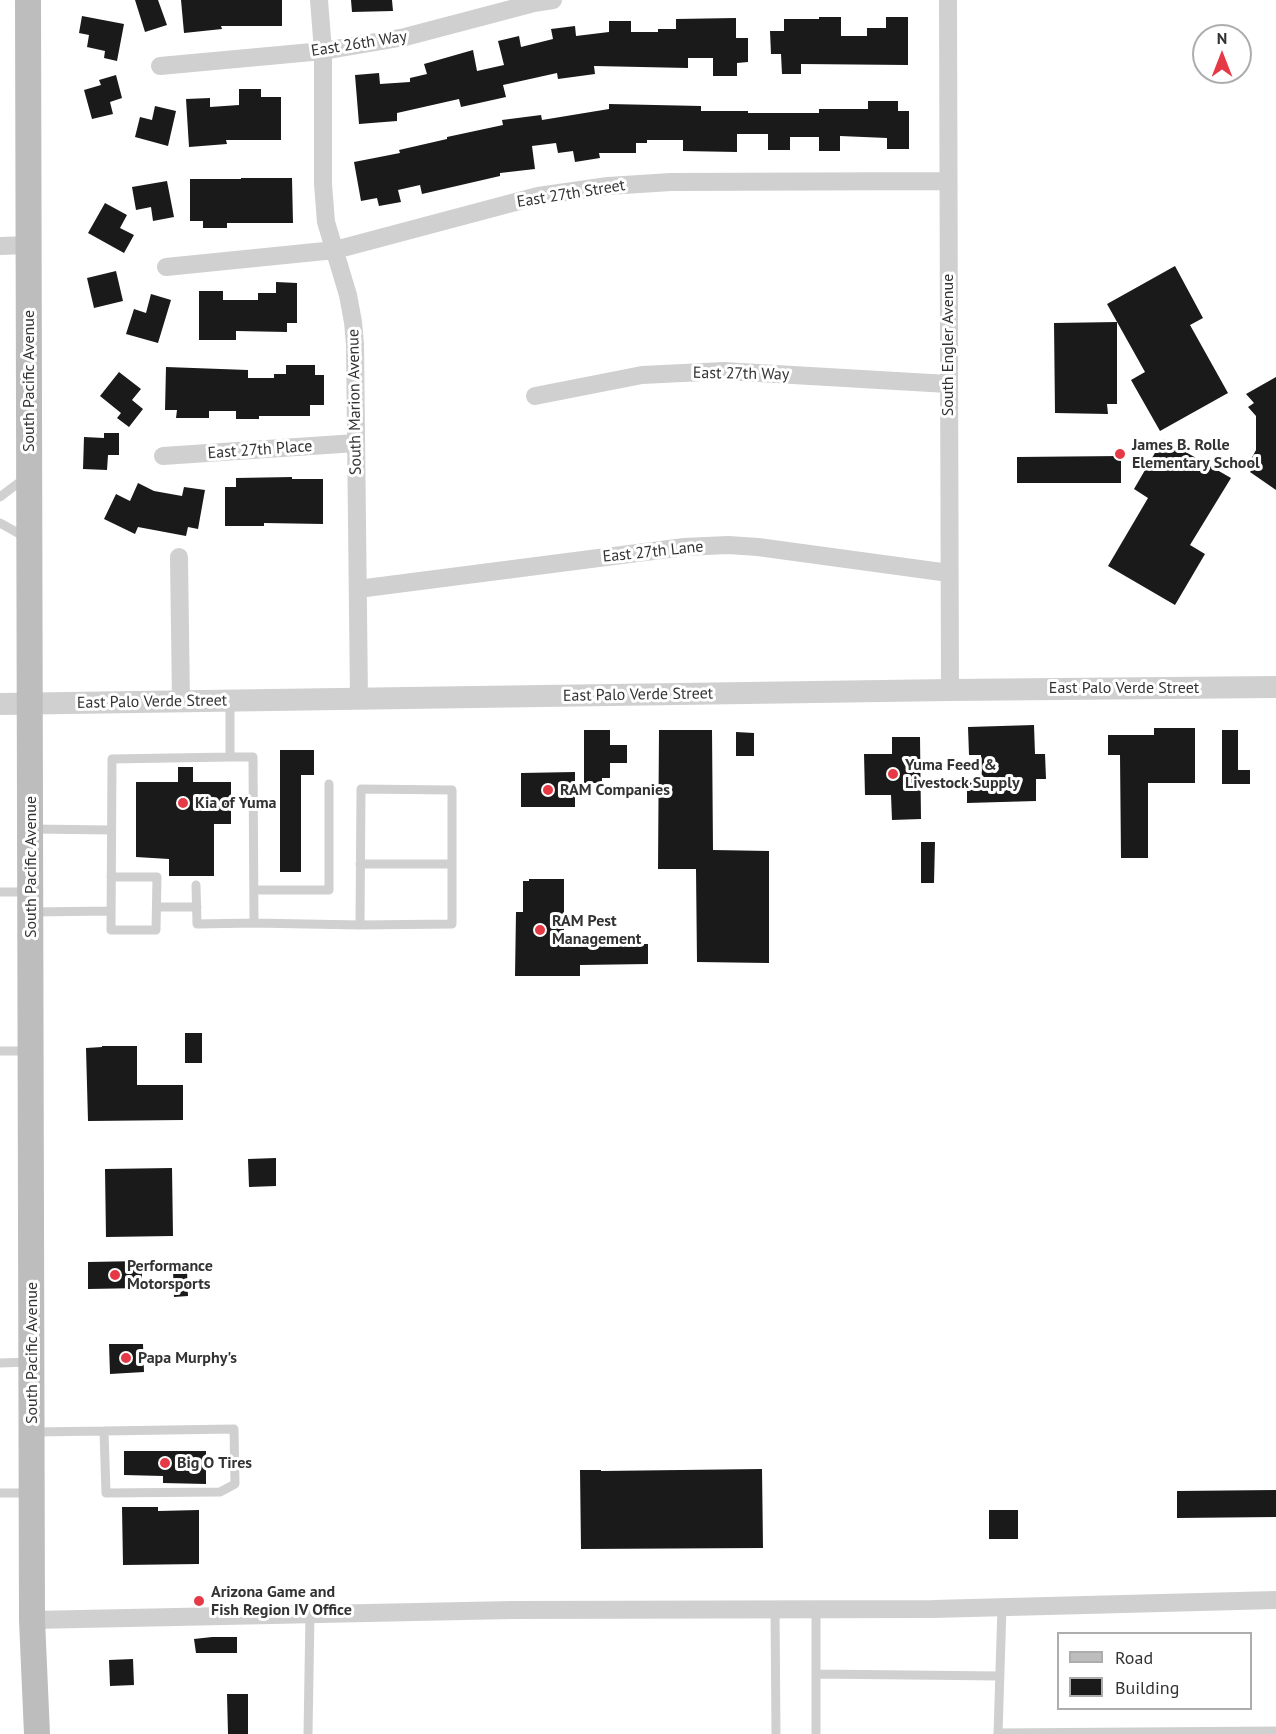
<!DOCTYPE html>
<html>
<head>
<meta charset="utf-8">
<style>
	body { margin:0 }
	#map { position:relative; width:1276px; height:1734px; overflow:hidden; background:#fff; font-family:"PT Sans",sans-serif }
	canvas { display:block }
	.legend { position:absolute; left:1057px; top:1632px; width:195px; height:78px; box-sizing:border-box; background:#fff; border:2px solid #adadad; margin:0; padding:8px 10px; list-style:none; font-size:18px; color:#333 }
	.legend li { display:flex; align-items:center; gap:12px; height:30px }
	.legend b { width:30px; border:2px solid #adadad }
	.north { position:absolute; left:1192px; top:24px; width:60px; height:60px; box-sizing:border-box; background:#fff; border:2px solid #adadad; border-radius:50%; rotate:0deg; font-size:16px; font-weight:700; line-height:24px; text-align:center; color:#333 }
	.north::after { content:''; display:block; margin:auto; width:21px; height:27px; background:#e63946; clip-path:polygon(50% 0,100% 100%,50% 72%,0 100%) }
</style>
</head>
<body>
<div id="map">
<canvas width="1276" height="1734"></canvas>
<ul class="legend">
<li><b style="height:8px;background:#bdbdbd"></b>Road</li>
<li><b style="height:16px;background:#1a1a1a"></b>Building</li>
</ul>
<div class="north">N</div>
</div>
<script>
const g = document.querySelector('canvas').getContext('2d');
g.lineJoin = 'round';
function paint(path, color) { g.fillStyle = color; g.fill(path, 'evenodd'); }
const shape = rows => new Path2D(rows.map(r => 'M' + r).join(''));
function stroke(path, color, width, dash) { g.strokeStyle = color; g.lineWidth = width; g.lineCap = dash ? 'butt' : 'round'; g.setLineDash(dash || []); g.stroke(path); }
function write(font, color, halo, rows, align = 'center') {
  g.font = font + ' "PT Sans",sans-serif'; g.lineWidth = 6; g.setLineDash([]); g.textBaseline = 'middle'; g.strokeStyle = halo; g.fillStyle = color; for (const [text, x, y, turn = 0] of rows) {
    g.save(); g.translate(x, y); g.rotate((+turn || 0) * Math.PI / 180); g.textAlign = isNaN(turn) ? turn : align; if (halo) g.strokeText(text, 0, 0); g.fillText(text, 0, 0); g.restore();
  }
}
paint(shape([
	[135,0,158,0,167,25,145,32],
	[181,0,282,0,282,26,221,26,222,29,184,33],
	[351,0,392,0,393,11,352,12],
	[82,16,124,24,117,61,104,58,105,51,87,47,89,35,79,33],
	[819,17,841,17,841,36,867,36,867,28,886,28,886,17,908,17,908,65,801,64,801,74,782,74,781,54,771,54,770,31,784,31,784,19,819,19],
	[736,18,736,38,748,38,748,62,737,63,737,76,713,76,713,58,688,58,688,68,594,66,595,74,558,79,557,73,503,85,506,97,461,107,459,99,397,113,397,121,359,124,355,75,379,73,380,84,410,82,410,78,427,74,424,64,473,50,477,71,504,65,498,41,519,36,521,47,553,39,551,29,575,26,576,36,609,32,609,21,631,21,631,32,658,32,658,29,676,29,676,19],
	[116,75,122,98,110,102,113,114,92,119,84,90,101,85,99,80],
	[239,89,261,89,261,97,281,97,281,140,226,140,227,144,189,147,186,99,210,98,210,107,239,105],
	[868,101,898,101,898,111,909,111,909,149,887,149,887,138,840,136,840,151,819,151,819,137,790,137,790,150,768,150,768,134,737,134,737,152,683,151,683,140,647,140,647,143,636,143,636,153,599,153,600,158,575,162,573,151,558,153,556,143,532,146,535,169,500,173,500,176,422,194,420,185,398,190,401,202,379,206,377,198,361,201,354,162,400,153,399,150,447,139,447,137,503,125,502,120,541,115,542,120,609,109,609,104,701,106,701,111,748,111,748,113,819,113,819,109,868,109],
	[155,106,176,111,168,146,135,137,140,117,152,120],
	[241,178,292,178,293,223,227,223,227,228,203,228,203,221,190,221,190,179,241,179],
	[167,181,174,217,153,221,151,207,136,210,132,187],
	[105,203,127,215,120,228,134,235,124,253,88,233],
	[1175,266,1203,318,1190,325,1228,393,1160,431,1131,380,1145,372,1107,304],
	[116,271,123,301,94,308,87,278],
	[276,282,297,283,297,323,287,323,287,332,236,331,236,340,199,340,199,291,223,291,223,300,258,300,258,293,276,293],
	[151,294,171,300,158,343,126,334,134,309,146,313],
	[1117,322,1117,404,1107,404,1108,414,1055,413,1054,323],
	[286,365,315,365,315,375,324,375,324,405,310,405,310,416,259,416,259,419,236,419,236,411,209,411,209,418,176,418,177,410,165,410,166,367,248,370,248,378,274,378,274,374,286,374],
	[119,372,141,389,132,400,143,409,129,427,117,418,121,413,100,396],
	[1276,377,1276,490,1250,472,1254,467,1249,463,1256,450,1256,416,1248,407,1254,403,1246,394],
	[104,433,119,433,119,455,108,455,107,470,83,469,84,437,104,438],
	[1163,439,1231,478,1190,545,1205,554,1175,605,1108,566,1148,498,1134,489],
	[1121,456,1121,483,1017,483,1017,457],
	[292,477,292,479,323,479,323,524,264,523,264,526,225,526,225,487,236,487,236,478],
	[138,483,154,491,182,496,184,487,205,490,198,529,188,527,186,536,138,527,135,534,104,519,116,494,130,501],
	[1034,725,1035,754,1045,754,1046,779,1036,779,1036,801,967,803,967,781,982,780,981,755,969,755,968,727],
	[1154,728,1195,728,1195,783,1148,783,1148,858,1121,858,1120,755,1108,755,1108,735,1154,735],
	[584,730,610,730,610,745,627,745,627,763,610,763,610,778,602,778,602,783,584,783],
	[659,730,712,730,713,850,769,851,769,963,697,962,696,869,658,869],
	[1222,730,1238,730,1238,770,1250,770,1250,784,1222,784],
	[736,732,754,733,754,756,736,756],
	[892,737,920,737,921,819,892,820,891,795,865,795,864,754,892,754],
	[280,750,314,750,314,775,301,775,301,872,280,872],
	[178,767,193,767,193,782,231,782,231,824,214,824,214,876,169,876,169,859,136,857,136,782,178,782],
	[575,772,575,807,521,807,521,773],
	[921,842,935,842,934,883,921,883],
	[529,879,564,879,564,941,612,941,612,944,648,944,648,964,580,965,580,976,515,976,516,912,523,912,523,881,529,881],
	[185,1033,202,1033,202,1063,185,1063],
	[102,1046,137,1046,137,1085,183,1085,183,1120,88,1121,86,1048,102,1047],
	[276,1158,276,1186,249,1187,248,1159],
	[172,1168,173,1236,106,1237,105,1169],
	[142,1261,142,1288,88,1289,88,1262],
	[173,1270,187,1270,188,1296,174,1297],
	[109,1344,143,1344,144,1372,110,1374],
	[124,1451,206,1451,206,1484,163,1483,163,1476,124,1475],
	[762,1469,763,1548,581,1549,580,1470,601,1470,601,1471],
	[1276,1490,1276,1517,1177,1518,1177,1491],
	[122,1507,158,1507,158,1511,199,1510,199,1564,123,1565],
	[989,1510,1018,1510,1018,1539,989,1539],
	[212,1637,237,1637,237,1653,196,1653,194,1639],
	[133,1659,134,1685,110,1686,109,1660],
	[227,1694,248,1694,248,1734,228,1734]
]), '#1a1a1a');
stroke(shape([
	[0,497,25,478],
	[0,523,27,538],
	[33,829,111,830],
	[360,864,452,864],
	[111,877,157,877,156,930,111,930,112,759,230,757],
	[196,885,197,924,254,923,253,757,230,757,230,701],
	[254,890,329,890,329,784],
	[0,892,28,892],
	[157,907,197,907],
	[32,912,111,911],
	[254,923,360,925,452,924,452,790,361,789,360,925],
	[0,1051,29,1051],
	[0,1363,30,1362],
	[35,1432,104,1431,234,1429,235,1484,220,1492,106,1493,104,1431],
	[0,1493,29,1493],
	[775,1609,776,1734],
	[816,1674,1000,1676],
	[998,1733,1276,1731],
	[308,1734,310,1614],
	[816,1734,816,1609],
	[998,1734,1002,1607]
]), '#d0d0d0', 9);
stroke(shape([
	[319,0,323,51,323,184,326,222,348,295,353,322,355,344,359,700],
	[948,0,950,690],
	[160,66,323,51,405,37,534,3,553,0],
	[0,246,29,245],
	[166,267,335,250,538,196,608,186,671,182,948,181],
	[535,396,642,375,724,371,948,384],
	[163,456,356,443],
	[179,557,181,702],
	[358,589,684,547,728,545,758,547,949,573],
	[32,1620,512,1610,933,1609,1276,1600]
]), '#d0d0d0', 18);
stroke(shape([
	[0,704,950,690,1276,687]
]), '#d0d0d0', 22);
stroke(shape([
	[28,0,32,1620,37,1734]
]), '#bdbdbd', 26);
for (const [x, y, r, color] of [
	[1120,454,6,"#e63946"],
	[893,774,6,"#e63946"],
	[548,790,6,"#e63946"],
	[183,803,6,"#e63946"],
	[540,930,6,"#e63946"],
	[115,1275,6,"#e63946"],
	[126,1358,6,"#e63946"],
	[165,1463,6,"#e63946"],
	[199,1601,6,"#e63946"]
]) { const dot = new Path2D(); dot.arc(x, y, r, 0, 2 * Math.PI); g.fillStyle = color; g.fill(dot); stroke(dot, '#fff', 2); }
write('16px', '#333', '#fff', [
	["East 26th Way",359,44,-9],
	["East 27th Street",571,194,-9],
	["South Engler Avenue",948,345,-90],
	["East 27th Way",741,374,1],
	["South Pacific Avenue",29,381,-90],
	["South Marion Avenue",355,402,-91],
	["East 27th Place",260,450,-4],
	["East 27th Lane",653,552,-6],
	["East Palo Verde Street",1124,688],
	["East Palo Verde Street",638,695,-1],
	["East Palo Verde Street",152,702,-1],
	["South Pacific Avenue",31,867,-90],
	["South Pacific Avenue",32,1353,-90]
]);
write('bold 16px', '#333', '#fff', [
	["James B. Rolle",1132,445],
	["Elementary School",1132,463],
	["Yuma Feed &",905,765],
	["Livestock Supply",905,783],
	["RAM Companies",560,790],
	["Kia of Yuma",195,803],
	["RAM Pest",552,921],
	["Management",552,939],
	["Performance",127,1266],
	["Motorsports",127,1284],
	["Papa Murphy's",138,1358],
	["Big O Tires",177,1463],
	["Arizona Game and",211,1592],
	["Fish Region IV Office",211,1610]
], 'left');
</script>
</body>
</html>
